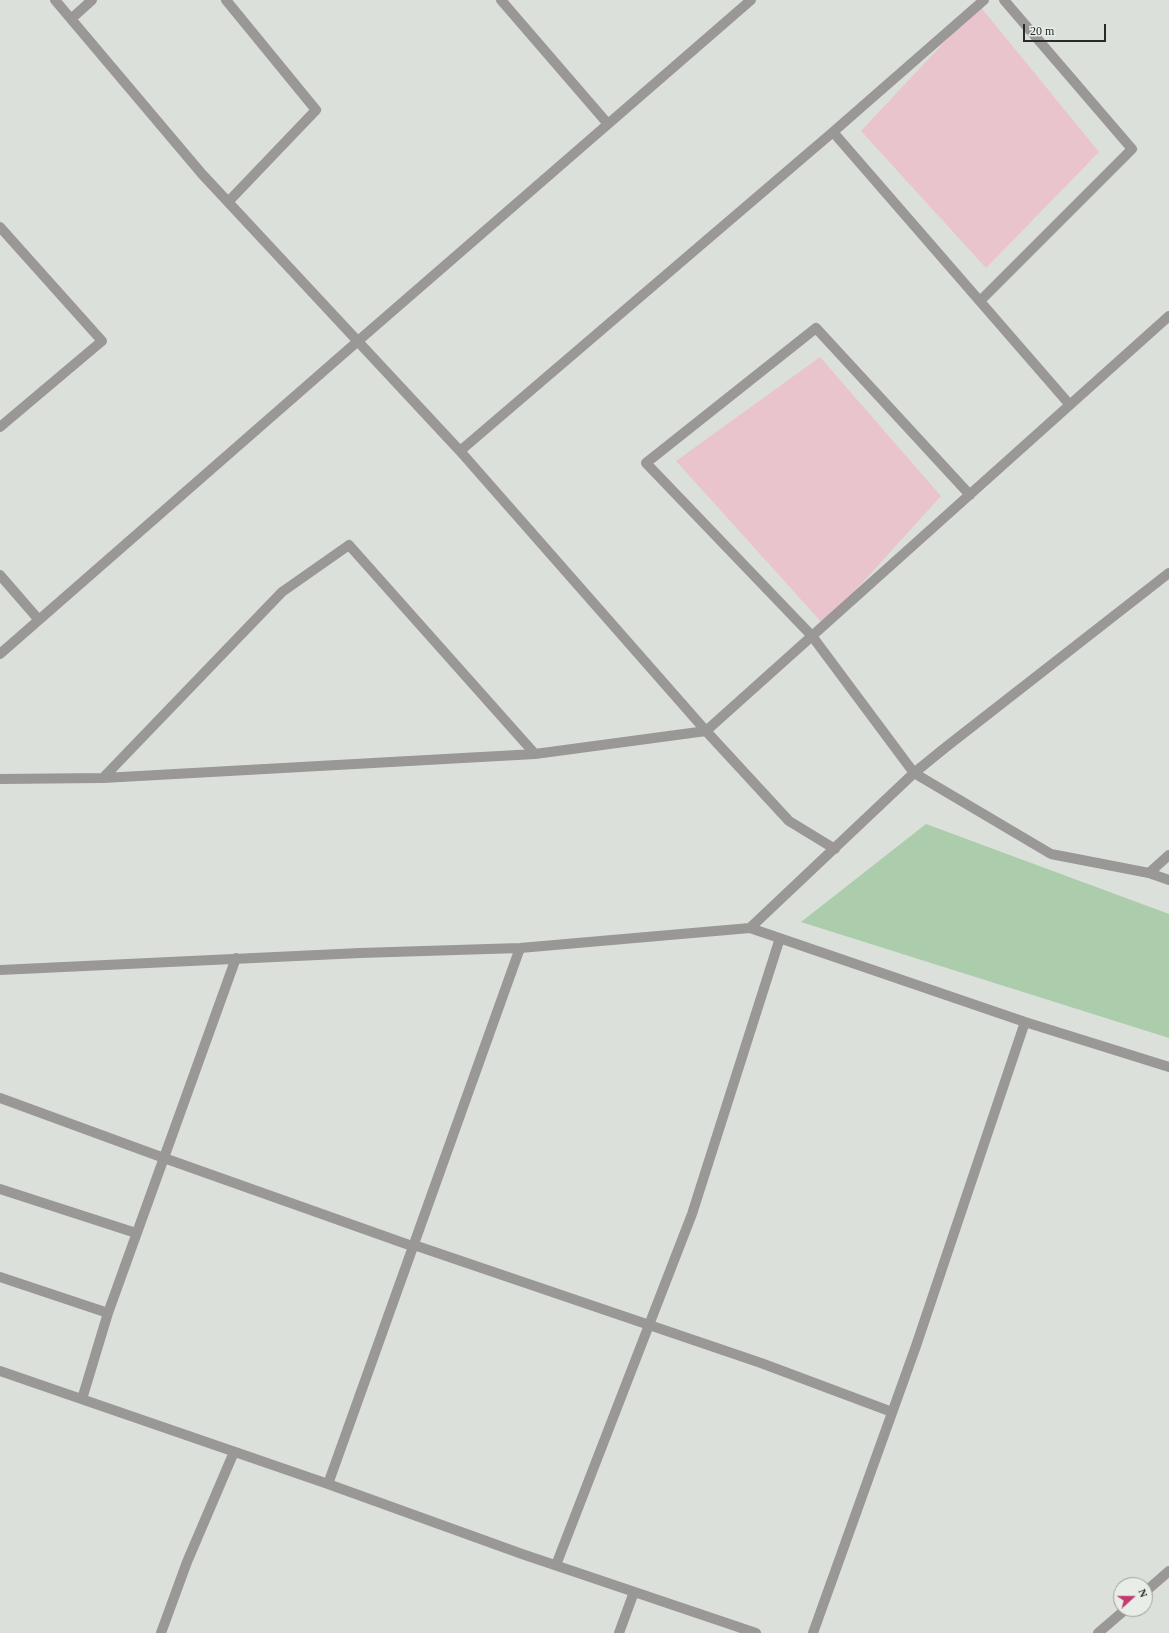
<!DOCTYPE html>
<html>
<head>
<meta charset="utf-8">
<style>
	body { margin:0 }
	#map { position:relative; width:1169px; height:1633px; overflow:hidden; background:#dbe0db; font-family:Georgia,serif }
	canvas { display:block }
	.north { position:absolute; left:1113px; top:1577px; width:40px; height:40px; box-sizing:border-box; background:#e8ede8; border:1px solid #9c9f9c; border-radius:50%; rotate:69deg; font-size:11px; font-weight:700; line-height:16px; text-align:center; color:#292b29 }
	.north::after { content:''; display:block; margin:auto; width:14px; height:18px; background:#c53a6e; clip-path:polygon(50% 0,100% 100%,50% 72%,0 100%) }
	.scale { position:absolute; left:1023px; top:24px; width:83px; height:18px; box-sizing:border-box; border:2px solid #292b29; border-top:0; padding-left:5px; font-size:12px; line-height:14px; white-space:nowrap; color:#292b29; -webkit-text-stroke:3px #e8ede8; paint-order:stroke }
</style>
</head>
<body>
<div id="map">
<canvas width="1169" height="1633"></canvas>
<div class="north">N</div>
<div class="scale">20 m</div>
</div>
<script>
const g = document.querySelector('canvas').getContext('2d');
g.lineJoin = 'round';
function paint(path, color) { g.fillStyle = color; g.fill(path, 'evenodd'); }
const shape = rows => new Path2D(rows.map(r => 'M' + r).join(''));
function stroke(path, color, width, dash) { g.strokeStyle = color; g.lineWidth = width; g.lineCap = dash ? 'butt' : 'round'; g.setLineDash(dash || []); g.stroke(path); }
paint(shape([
	[979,5,1099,152,986,268,861,131],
	[820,357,941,496,824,625,676,461]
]), '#eac4cd');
paint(shape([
	[926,824,1169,914,1169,1038,801,922]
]), '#abcdab');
stroke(shape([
	[55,0,202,174,460,451,706,731,789,821,835,849],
	[226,0,316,110,228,202],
	[501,0,608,124],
	[71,19,92,0],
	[833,132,984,0],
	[0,227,102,341,0,427],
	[980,301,1132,149,1004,0],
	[460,451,833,132,1070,405],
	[970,495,816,328,646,463,812,636,914,773,1051,854,1149,873],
	[0,575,39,620],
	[0,654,358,341,751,0],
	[103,778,282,592,349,545,535,754],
	[0,779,103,778,535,754,706,731,1169,316],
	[1169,855,1149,873,1169,880],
	[750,928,1025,1022,1169,1067],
	[520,948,328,1484,522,1554,756,1633],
	[0,970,360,953,520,948,750,928,914,773,946,747,1169,573],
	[0,1098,164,1158,412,1246,414,1245,761,1363,892,1412],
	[0,1189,136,1233],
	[0,1277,108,1313],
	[0,1371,328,1484],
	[82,1399,108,1313,236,958],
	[556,1565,692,1214,780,938],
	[1145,1592,1169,1571],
	[161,1633,187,1562,234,1452],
	[619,1633,634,1592],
	[813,1633,916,1346,1025,1022],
	[1098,1633,1126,1609]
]), '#9a9797', 10);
</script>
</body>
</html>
